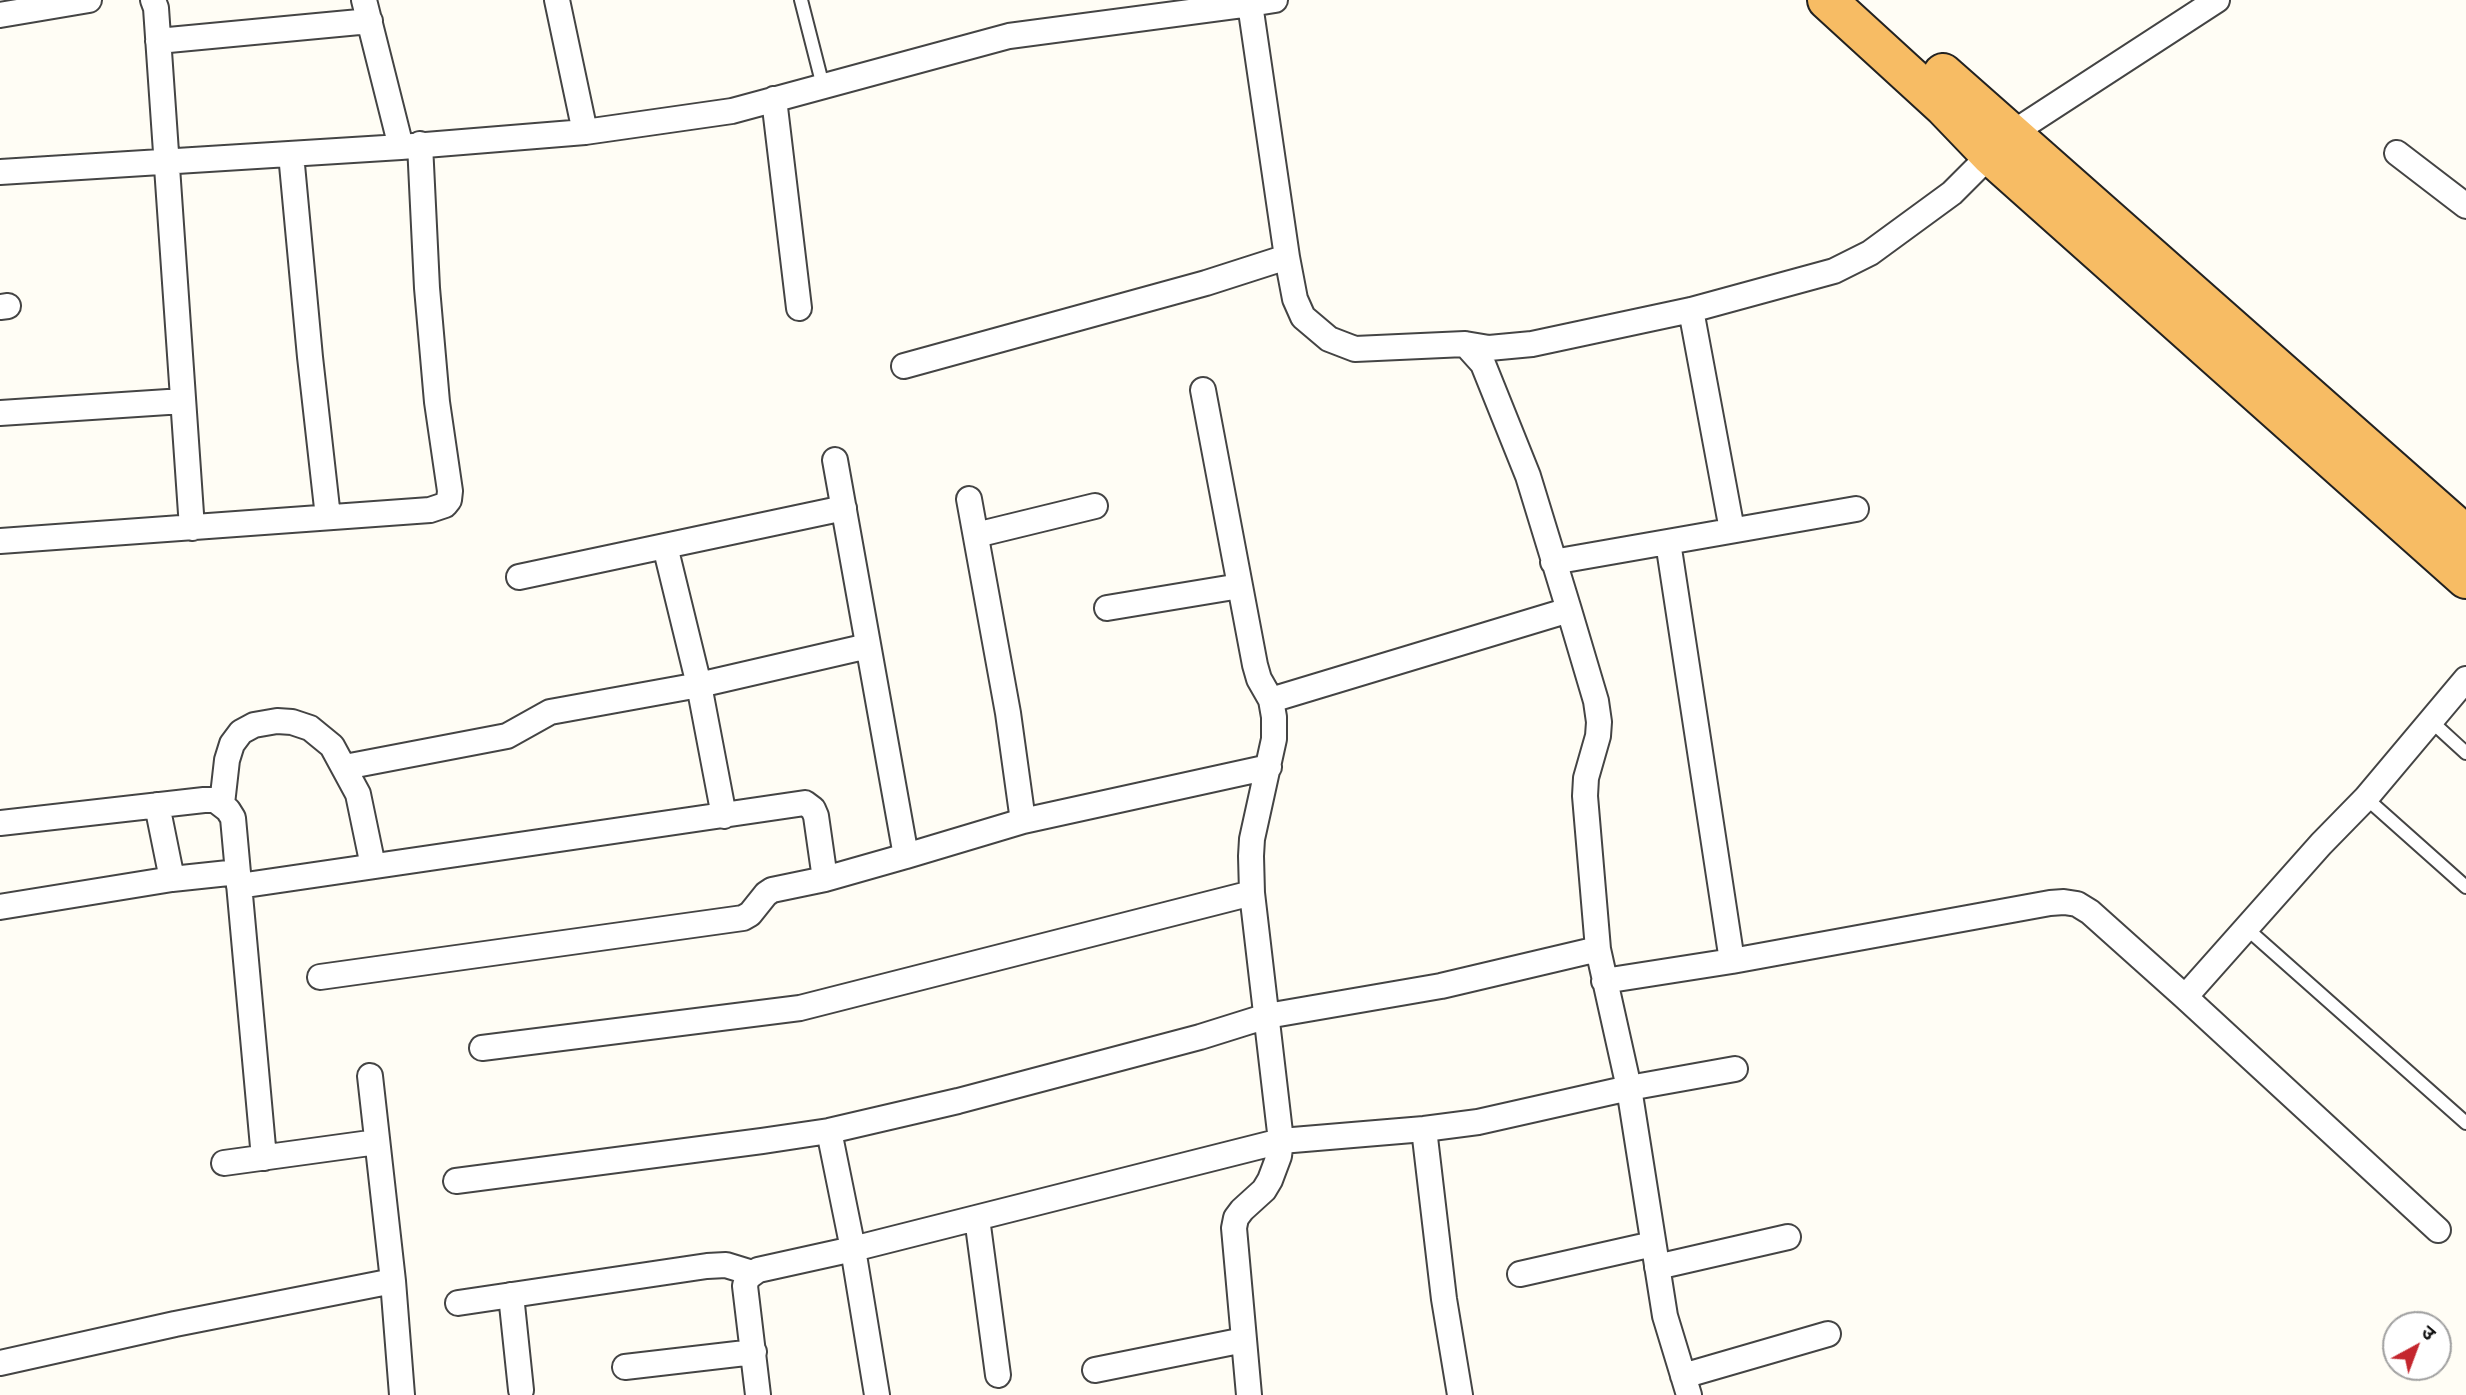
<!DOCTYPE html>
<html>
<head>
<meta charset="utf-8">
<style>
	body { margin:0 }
	#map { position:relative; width:2466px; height:1395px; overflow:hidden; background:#fffdf5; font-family:Literata,"Noto Sans Devanagari",serif }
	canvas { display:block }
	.north { position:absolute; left:2382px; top:1311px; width:70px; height:70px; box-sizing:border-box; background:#fff; border:2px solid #a0a0a0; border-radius:50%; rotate:41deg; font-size:19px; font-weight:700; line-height:28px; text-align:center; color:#111 }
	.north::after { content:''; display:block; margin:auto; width:24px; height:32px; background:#c4262e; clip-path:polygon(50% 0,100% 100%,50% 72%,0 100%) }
</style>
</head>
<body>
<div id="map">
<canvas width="2466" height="1395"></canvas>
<div class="north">उ</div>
</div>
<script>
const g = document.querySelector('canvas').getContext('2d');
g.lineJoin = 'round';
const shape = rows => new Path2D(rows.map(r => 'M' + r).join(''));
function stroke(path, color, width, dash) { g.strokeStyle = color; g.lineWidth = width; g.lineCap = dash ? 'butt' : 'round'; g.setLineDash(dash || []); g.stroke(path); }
const service = shape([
	[801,0,823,86],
	[2431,721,2466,753],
	[2366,798,2466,887],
	[2245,927,2466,1123]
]);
const minor = shape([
	[153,0,156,8,192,528],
	[364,0,401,147],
	[557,0,585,132],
	[1275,0,1250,4,1287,257,1295,299,1303,317,1329,339,1355,349,1465,344,1483,364,1528,476,1569,610,1596,701,1599,722,1598,736,1586,778,1585,796,1598,949,1629,1088,1665,1316,1689,1395],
	[0,15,89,0],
	[158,41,370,21],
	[774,99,799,308],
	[2397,153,2466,206],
	[291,154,310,357,328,517],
	[0,172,401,147,585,132,732,111,1009,36,1250,4],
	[0,307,8,306],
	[1691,310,1732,530],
	[1465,344,1489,348,1532,344,1691,310,1834,271,1870,253,1952,193,2011,134,2217,0],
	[904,366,1206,283,1287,257],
	[1203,390,1255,665,1259,679,1271,700,1274,717,1274,739,1252,839,1251,856,1252,893,1281,1141,1279,1156,1270,1180,1264,1190,1242,1210,1236,1218,1234,1228,1249,1395],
	[0,413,183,401],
	[835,460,906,856,1023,821,1269,767],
	[969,499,1008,713,1023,821],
	[976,535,1095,506],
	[0,541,430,510,445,505,449,500,450,491,437,402,427,288,420,144],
	[1668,542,1732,961],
	[665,546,699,685,724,816],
	[1553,562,1856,509],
	[519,577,844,508],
	[1107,608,1240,586],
	[1271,700,1569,610],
	[345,767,507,736,550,712,699,685,868,646],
	[222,804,227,760,232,744,241,732,254,725,277,721,292,722,310,728,332,746,358,794,373,866],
	[157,805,172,879],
	[0,823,204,800,215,800,228,810,233,818,264,1158],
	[239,886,805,803,813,809,816,816,825,879],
	[0,907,172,879,238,872],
	[320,977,743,918,750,914,766,894,772,890,825,879,906,856],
	[1604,981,1732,961,2050,903,2064,902,2077,904,2090,912,2185,997,2438,1230],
	[2185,997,2321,844,2366,798,2466,679],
	[482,1048,800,1008,1252,893],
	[370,1076,393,1281,402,1395],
	[1424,1129,1444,1299,1460,1395],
	[829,1131,853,1249,877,1395],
	[224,1163,377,1142],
	[456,1181,762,1141,829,1131,958,1101,1200,1037,1267,1016,1441,986,1598,949],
	[977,1218,998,1375],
	[1657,1267,1788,1237],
	[1520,1274,1653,1244],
	[511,1295,521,1390],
	[458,1303,707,1266,726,1265,752,1273],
	[0,1363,175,1324,393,1281],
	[625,1367,754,1352],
	[1095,1370,1244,1340],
	[1683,1376,1828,1334],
	[758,1395,745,1286,747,1278,758,1270,853,1249,1281,1141,1424,1129,1478,1122,1629,1088,1735,1069]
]);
const trunk = shape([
	[1827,0,1944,107,1991,156,2466,579],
	[1943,73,2466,535]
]);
stroke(service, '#444', 16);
stroke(minor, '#444', 28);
stroke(trunk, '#222', 42);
stroke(service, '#fff', 12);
stroke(minor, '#fff', 24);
stroke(trunk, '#f7bc64', 38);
</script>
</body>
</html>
